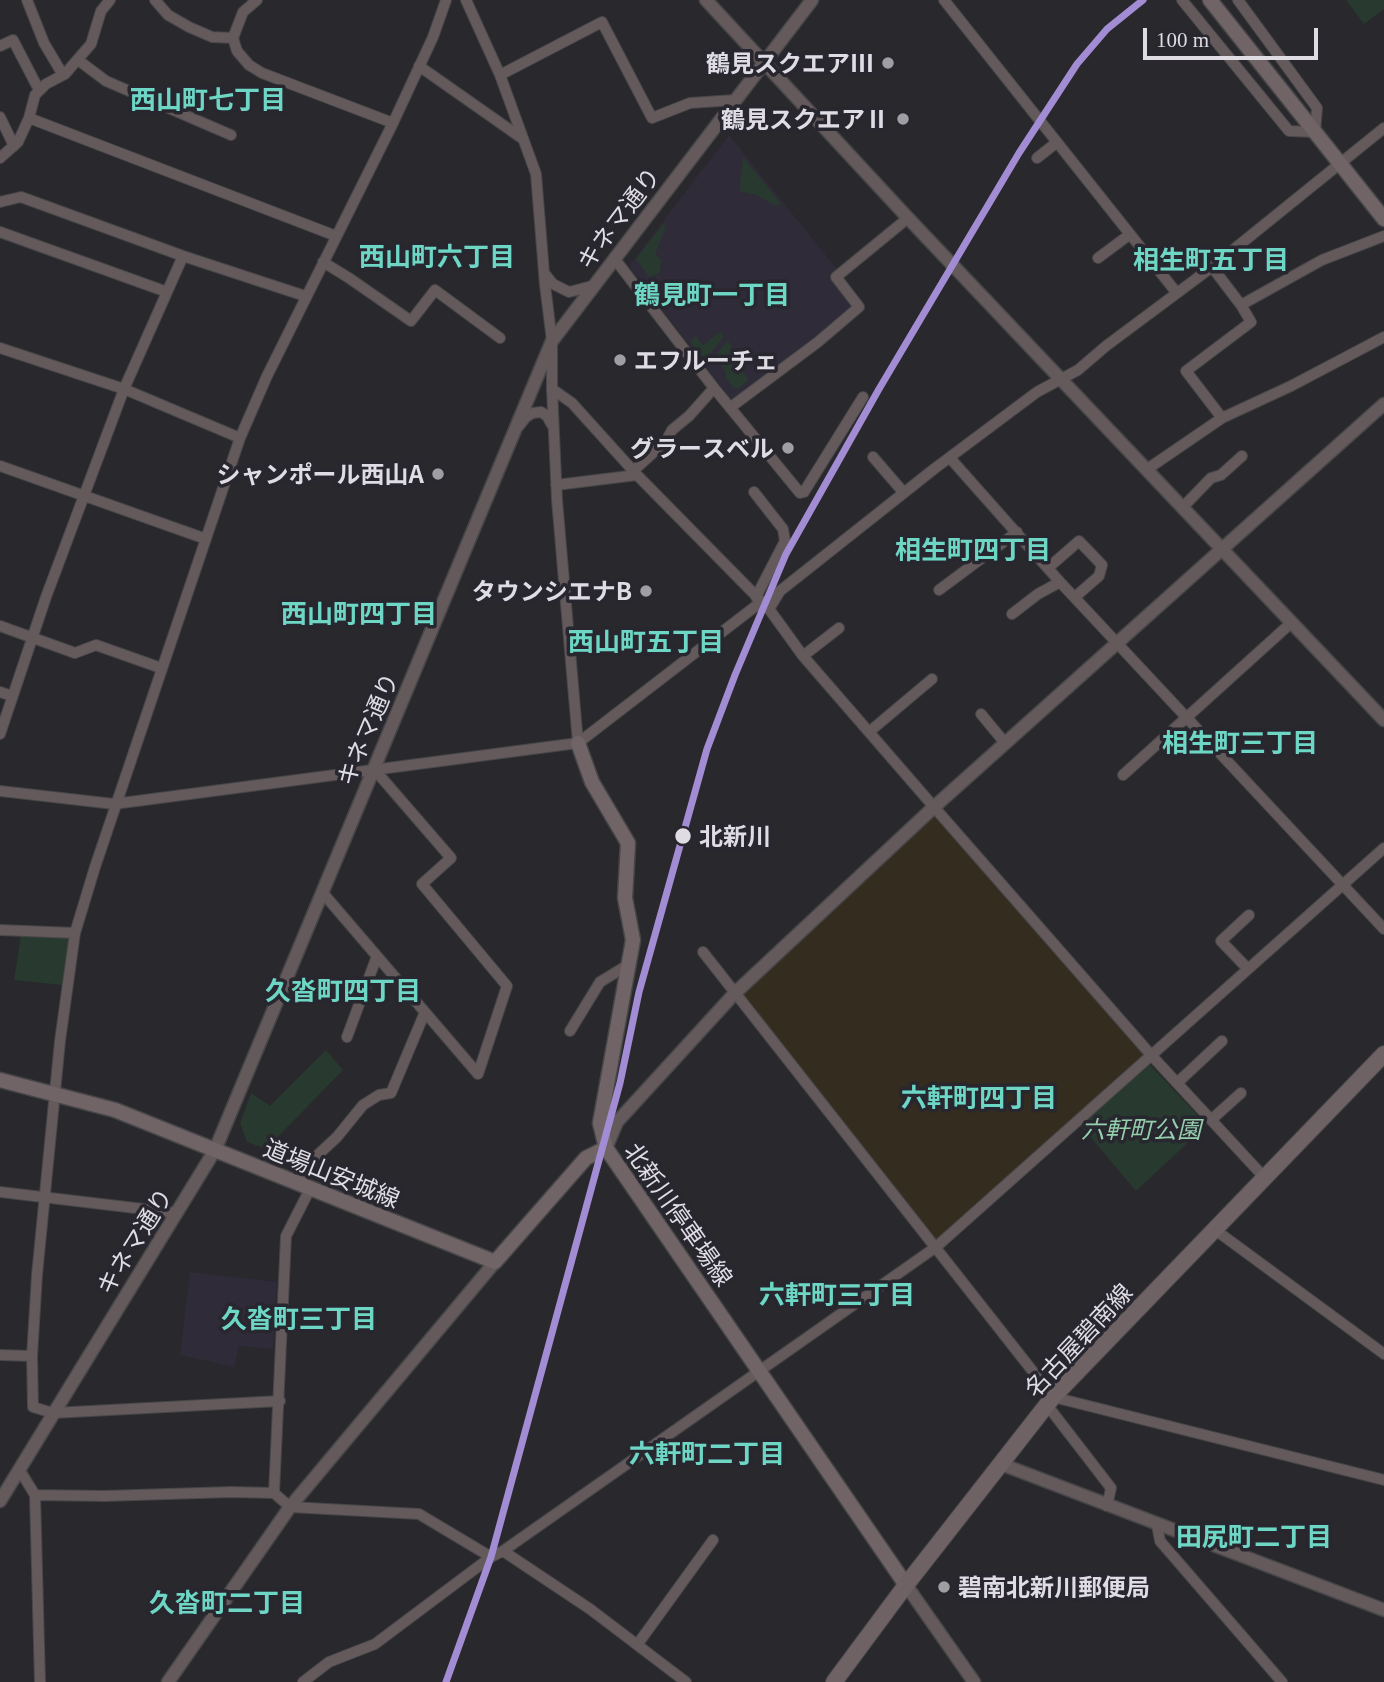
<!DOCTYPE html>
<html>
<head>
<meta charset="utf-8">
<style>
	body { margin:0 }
	#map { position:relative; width:1384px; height:1682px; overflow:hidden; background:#29282c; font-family:Georgia,serif }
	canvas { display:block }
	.scale { position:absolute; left:1143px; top:28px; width:175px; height:32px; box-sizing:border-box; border:4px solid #dfdde3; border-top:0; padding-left:9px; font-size:21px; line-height:24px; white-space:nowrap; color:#dfdde3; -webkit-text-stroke:5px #28262e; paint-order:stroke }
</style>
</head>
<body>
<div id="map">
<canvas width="1384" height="1682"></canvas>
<div class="scale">100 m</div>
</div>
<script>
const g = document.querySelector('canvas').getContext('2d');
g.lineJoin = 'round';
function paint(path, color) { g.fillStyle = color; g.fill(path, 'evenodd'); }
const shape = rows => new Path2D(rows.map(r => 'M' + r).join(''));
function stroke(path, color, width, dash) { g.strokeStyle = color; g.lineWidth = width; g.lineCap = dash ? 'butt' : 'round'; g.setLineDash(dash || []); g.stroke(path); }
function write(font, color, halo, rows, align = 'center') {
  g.font = font + ' Georgia,"Noto Sans JP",serif'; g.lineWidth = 7; g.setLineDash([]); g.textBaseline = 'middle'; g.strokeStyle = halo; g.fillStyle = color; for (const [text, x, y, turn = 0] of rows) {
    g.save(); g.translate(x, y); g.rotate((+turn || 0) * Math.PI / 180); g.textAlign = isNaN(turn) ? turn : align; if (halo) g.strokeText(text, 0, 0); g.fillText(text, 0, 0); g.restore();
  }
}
paint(shape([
	[729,135,837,269,830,276,851,304,850,310,732,401,629,266],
	[190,1272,277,1282,273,1349,239,1346,234,1367,180,1355]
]), '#2f2b38');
paint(shape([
	[934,807,1152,1056,936,1247,735,993]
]), '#342d1f');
paint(shape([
	[1346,0,1384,0,1384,9,1364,24],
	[743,157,781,204,776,206,756,195,739,191],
	[663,224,666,226,655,255,661,259,660,273,649,277,636,259],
	[721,331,723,338,705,360,690,341,696,336,703,345],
	[727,341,730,343,737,372,741,369,749,380,739,388,734,388,725,377,726,372,714,357],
	[21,935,67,937,70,943,62,985,14,980],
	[326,1050,343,1070,266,1149,247,1142,240,1123,251,1093,270,1106],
	[1149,1064,1207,1125,1136,1191,1081,1126]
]), '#28392f');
const minor = shape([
	[27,0,44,43,63,75],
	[155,0,168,15,189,27,212,37,233,38],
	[257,0,243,12,233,38,237,51,249,65,262,73,393,123],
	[466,0,500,75,536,174,545,285,552,341,552,389,557,500,578,743],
	[944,0,1176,292],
	[1182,0,1289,131,1315,132,1317,108,1238,0],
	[0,46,13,40,39,90],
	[78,60,106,81,231,135],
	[419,66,523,139],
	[500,75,602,22,652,118,690,103,735,100],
	[0,117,14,146],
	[29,118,336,236],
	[0,158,18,142,29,118,35,95,46,84,65,74,91,44,101,11,110,0],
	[1037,158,1056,143],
	[0,202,21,197,183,256,305,296],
	[0,232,167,292],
	[614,258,714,388],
	[1098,258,1129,235],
	[323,262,349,278,411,321,435,290,500,338],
	[1212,267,1241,305,1251,322,1186,371,1222,418,1291,386,1384,337],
	[545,274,553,284,569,292,592,286],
	[1241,305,1322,260,1384,236],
	[0,348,124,389,240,438],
	[552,389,572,403,637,475,769,609,803,656,934,807,1152,1056,1263,1176],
	[731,407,818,342,859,307,836,277,908,218],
	[519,426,526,417,533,413,541,412,547,416,552,425],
	[873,457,904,493],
	[950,458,1060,582,1384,929],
	[0,466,206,539],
	[1146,470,1222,418],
	[633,471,666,441,672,430,689,416,714,388,800,493,804,492,863,397],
	[556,485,637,475],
	[754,492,783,529,785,541,756,597],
	[1182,508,1211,478,1221,475,1242,456],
	[1048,568,1079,541,1102,565,1099,576,1075,597],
	[939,590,1017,532],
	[769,609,780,591,934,469,1037,392,1078,370,1106,346,1212,267,1384,128],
	[1012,614,1038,594,1060,582],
	[0,626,75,653,96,645,161,668],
	[803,656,839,628],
	[0,692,12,696],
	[981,714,1005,743],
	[869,732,932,679],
	[0,734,46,597,124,389,183,256],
	[1123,775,1291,623],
	[0,791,114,804,578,743,761,602],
	[322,892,478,1074,507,986,422,884,451,858,374,769],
	[0,930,75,933],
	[703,952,1053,1397,1384,1480],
	[1248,969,1221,941,1249,915],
	[570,1031,600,982,628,965],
	[347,1037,377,956],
	[1177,1083,1222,1041],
	[1211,1120,1241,1093],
	[298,1184,309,1163,337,1137,363,1105,379,1095,391,1093,425,1012],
	[0,1192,177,1213],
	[1214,1229,1384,1354],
	[0,1355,32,1356],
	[280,1401,53,1413,33,1407,32,1356,37,1275,60,1041,75,933,95,867,240,438,267,376,393,123,433,37,446,0],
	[1047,1405,1111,1488,1107,1506],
	[19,1469,35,1495,40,1682],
	[274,1493,286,1236,310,1189],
	[35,1495,104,1496,231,1492,274,1493,290,1507,419,1514,491,1557],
	[1157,1525,1160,1541,1282,1682],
	[503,1551,590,1609,686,1682],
	[637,1645,713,1540],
	[303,1682,329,1662,375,1644,491,1557,503,1551,936,1247,1384,848]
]);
const tertiary = shape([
	[706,0,908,218,1384,720],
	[606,1148,617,1122,735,993,934,807,1384,404],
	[1001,1464,1384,1610],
	[0,1501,215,1150,552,341,812,0],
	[906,1585,974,1682],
	[168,1682,290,1507,495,1262]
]);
const secondary = shape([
	[1210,0,1384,219],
	[578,743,592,782,628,843,625,898,633,940,600,1123,606,1148,906,1585],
	[0,1080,115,1110,495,1262,586,1158,606,1148]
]);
const primary = shape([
	[834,1682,906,1585,1053,1397,1384,1054]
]);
stroke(minor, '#464648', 12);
stroke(tertiary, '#464648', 15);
stroke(secondary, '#464648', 17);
stroke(primary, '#464648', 18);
stroke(minor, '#64595b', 10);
stroke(tertiary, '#64595b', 12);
stroke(secondary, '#716466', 14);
stroke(primary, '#6f6265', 16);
stroke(shape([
	[446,1682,491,1557,620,1083,639,992,707,749,735,675,786,554,879,389,1019,153,1077,64,1107,29,1143,0]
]), '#a28dd4', 7);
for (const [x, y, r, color] of [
	[888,63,7,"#9f9ea3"],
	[903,119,7,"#9f9ea3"],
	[620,360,7,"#9f9ea3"],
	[788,448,7,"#9f9ea3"],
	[438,474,7,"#9f9ea3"],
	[646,591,7,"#9f9ea3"],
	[683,836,9,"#dfdde3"],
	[944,1587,7,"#9f9ea3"]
]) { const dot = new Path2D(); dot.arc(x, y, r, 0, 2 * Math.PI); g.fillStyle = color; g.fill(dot); stroke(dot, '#28262e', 2.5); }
write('bold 24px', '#dfdde3', '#28262e', [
	["鶴見スクエアⅢ",874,63],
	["鶴見スクエアⅡ",889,119],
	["エフルーチェ",634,360,"left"],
	["グラースベル",774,448],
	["シャンポール西山A",424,474],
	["タウンシエナB",632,591],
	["碧南北新川郵便局",958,1587,"left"]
], 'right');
write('24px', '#dfdde3', '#28262e', [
	["キネマ通り",618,218,-53],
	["キネマ通り",367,729,-67],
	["道場山安城線",332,1173,22],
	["北新川停車場線",679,1214,55],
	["キネマ通り",134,1241,-58],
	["名古屋碧南線",1078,1340,-47]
]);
write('bold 24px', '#dfdde3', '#28262e', [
	["北新川",699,836]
], 'left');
write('italic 24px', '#94ceac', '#28262e', [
	["六軒町公園",1141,1129]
]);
write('bold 26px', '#6ed6c5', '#28262e', [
	["西山町七丁目",208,99],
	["西山町六丁目",437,256],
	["相生町五丁目",1211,259],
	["鶴見町一丁目",712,294],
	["相生町四丁目",973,549],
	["西山町四丁目",359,613],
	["西山町五丁目",646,641],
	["相生町三丁目",1240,742],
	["久沓町四丁目",343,990],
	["六軒町四丁目",979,1097],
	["六軒町三丁目",837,1294],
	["久沓町三丁目",299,1318],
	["六軒町二丁目",707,1453],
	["田尻町二丁目",1254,1536],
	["久沓町二丁目",227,1602]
]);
</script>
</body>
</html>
